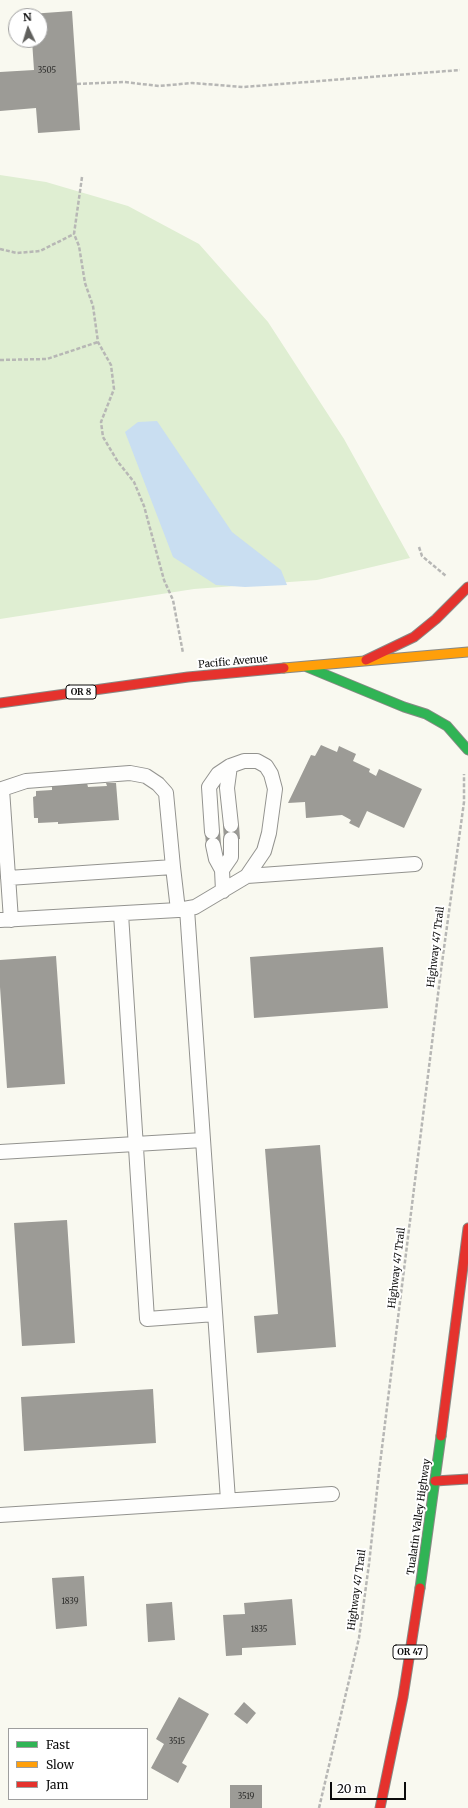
<!DOCTYPE html>
<html>
<head>
<meta charset="utf-8">
<style>
	body { margin:0 }
	#map { position:relative; width:468px; height:1808px; overflow:hidden; background:#f9f9f0; font-family:Merriweather,serif }
	canvas { display:block }
	.legend { position:absolute; left:8px; top:1728px; width:140px; height:72px; box-sizing:border-box; background:#fff; border:1px solid #9e9e9e; margin:0; padding:5px 7px; list-style:none; font-size:12px; color:#0c0c0c }
	.legend li { display:flex; align-items:center; gap:8px; height:20px }
	.legend b { width:20px; border:1px solid #9e9e9e }
	.north { position:absolute; left:8px; top:8px; width:40px; height:40px; box-sizing:border-box; background:#fff; border:1px solid #9e9e9e; border-radius:50%; rotate:356deg; font-size:11px; font-weight:700; line-height:16px; text-align:center; color:#0c0c0c }
	.north::after { content:''; display:block; margin:auto; width:14px; height:18px; background:#5f5f5c; clip-path:polygon(50% 0,100% 100%,50% 72%,0 100%) }
	.scale { position:absolute; left:330px; top:1782px; width:76px; height:18px; box-sizing:border-box; border:2px solid #0c0c0c; border-top:0; padding-left:5px; font-size:12px; line-height:14px; white-space:nowrap; color:#0c0c0c; -webkit-text-stroke:3px #fff; paint-order:stroke }
</style>
</head>
<body>
<div id="map">
<canvas width="468" height="1808"></canvas>
<ul class="legend">
<li><b style="height:5px;background:#30b455"></b>Fast</li>
<li><b style="height:5px;background:#ff9f0a"></b>Slow</li>
<li><b style="height:5px;background:#e5322d"></b>Jam</li>
</ul>
<div class="north">N</div>
<div class="scale">20 m</div>
</div>
<script>
const g = document.querySelector('canvas').getContext('2d');
g.lineJoin = 'round';
function paint(path, color) { g.fillStyle = color; g.fill(path, 'evenodd'); }
const shape = rows => new Path2D(rows.map(r => 'M' + r).join(''));
function stroke(path, color, width, dash) { g.strokeStyle = color; g.lineWidth = width; g.lineCap = dash ? 'butt' : 'round'; g.setLineDash(dash || []); g.stroke(path); }
function write(font, color, halo, rows, align = 'center') {
  g.font = font + ' Merriweather,serif'; g.lineWidth = 4; g.setLineDash([]); g.textBaseline = 'middle'; g.strokeStyle = halo; g.fillStyle = color; for (const [text, x, y, turn = 0] of rows) {
    g.save(); g.translate(x, y); g.rotate((+turn || 0) * Math.PI / 180); g.textAlign = isNaN(turn) ? turn : align; if (halo) g.strokeText(text, 0, 0); g.fillText(text, 0, 0); g.restore();
  }
}
paint(shape([
	[0,175,46,182,128,206,199,244,268,322,344,439,410,558,317,580,194,589,0,619]
]), '#dfeed2');
paint(shape([
	[157,421,232,532,281,570,287,585,245,587,216,585,173,557,125,432,138,422]
]), '#c9def1');
paint(shape([
	[72,11,80,130,38,133,36,108,0,111,0,72,34,70,32,40,40,40,40,16,30,16,30,14],
	[321,745,337,752,339,746,356,754,353,761,370,769,369,772,376,776,379,769,422,789,404,828,367,811,359,828,349,823,351,820,342,815,306,818,305,802,288,803,311,755,315,756],
	[87,783,88,787,107,786,106,783,116,783,119,820,58,824,58,822,38,823,38,818,34,818,33,797,36,796,36,791,52,790,52,786],
	[239,825,240,839,224,840,223,826],
	[220,832,221,844,206,845,205,833],
	[383,947,388,1008,254,1018,250,957],
	[56,956,65,1084,7,1088,0,987,0,960],
	[320,1145,336,1347,257,1353,254,1316,278,1314,265,1149],
	[67,1220,75,1343,22,1346,14,1223],
	[153,1389,156,1443,24,1451,21,1397],
	[84,1576,87,1626,56,1629,52,1578],
	[292,1599,296,1645,242,1648,242,1655,226,1656,223,1615,245,1614,244,1603],
	[172,1602,175,1640,148,1642,146,1604],
	[179,1697,209,1714,182,1763,187,1766,178,1783,151,1768,164,1744,156,1739],
	[244,1702,256,1713,247,1724,234,1714],
	[230,1785,262,1785,262,1808,230,1808]
]), '#9c9b96');
const lane = shape([
	[230,766,227,788,231,825],
	[212,832,209,787,218,774,230,766,244,761,257,761,266,766,271,774,275,789,269,833,264,851,247,876],
	[213,845,216,859,222,870,223,891],
	[222,870,231,857,231,839],
	[8,878,173,867,178,910],
	[187,909,228,1500],
	[121,914,147,1319,215,1314],
	[0,920,178,910,195,907,247,876,415,864],
	[11,920,2,789,26,781,130,773,146,776,158,784,166,793,173,867],
	[0,1152,203,1140],
	[0,1515,332,1494]
]);
const fast = shape([
	[307,667,404,707,426,714,447,726,468,750],
	[420,1588,441,1436]
]);
const slow = shape([
	[284,668,468,652]
]);
const jam = shape([
	[366,660,414,637,436,619,468,587],
	[0,703,188,677,284,668],
	[441,1436,468,1228],
	[435,1481,468,1479],
	[380,1808,403,1697,420,1588]
]);
stroke(lane, '#93938f', 16);
stroke(fast, '#898985', 11);
stroke(slow, '#898985', 11);
stroke(jam, '#898985', 11);
stroke(shape([
	[77,84,124,82,159,86,192,83,243,87,460,70],
	[82,177,74,234,79,246,85,283,93,306,98,342,111,365,114,389,101,422,103,437,118,462,134,482,144,506,164,580,173,600,183,653],
	[0,249,17,253,40,251,74,234],
	[0,360,47,359,98,342],
	[419,547,422,556,446,576],
	[319,1808,359,1638,369,1564,379,1472,441,970,464,802,464,774]
]), '#b7b7b5', 2.5, [4, 2]);
stroke(lane, '#fefefd', 14);
stroke(fast, '#30b455', 9);
stroke(slow, '#ff9f0a', 9);
stroke(jam, '#e5322d', 9);
write('8px', '#30302e', null, [
	["3505",47,71],
	["1839",70,1602],
	["1835",259,1630],
	["3515",177,1742],
	["3519",246,1797]
]);
for (const [x, y, w] of [
	[81,692,30],
	[410,1652,34]
]) { const box = new Path2D(); box.roundRect(x - w / 2, y - 7, w, 14, 3); g.fillStyle = '#fff'; g.fill(box); stroke(box, '#0c0c0c', 1); }
write('bold 9px', '#0c0c0c', null, [
	["OR 8",81,692],
	["OR 47",410,1652]
]);
write('10px', '#0c0c0c', '#fff', [
	["Pacific Avenue",233,662,-5],
	["Highway 47 Trail",436,947,-83],
	["Highway 47 Trail",397,1268,-83],
	["Tualatin Valley Highway",419,1517,-82],
	["Highway 47 Trail",357,1590,-82]
]);
</script>
</body>
</html>
